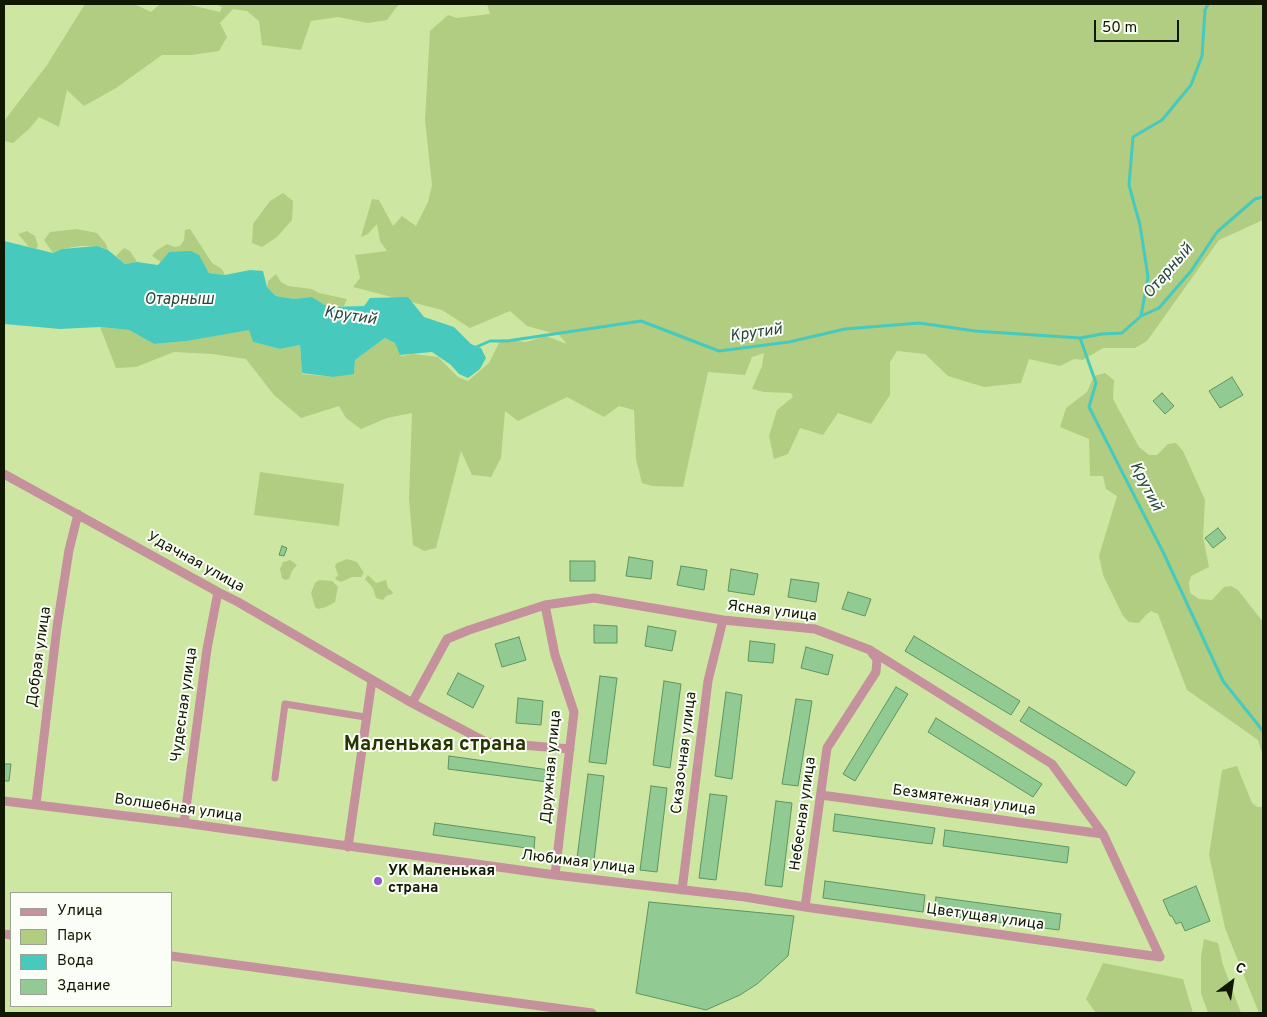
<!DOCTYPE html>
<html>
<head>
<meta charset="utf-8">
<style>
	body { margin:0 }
	#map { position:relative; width:1267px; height:1017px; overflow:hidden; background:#cde7a2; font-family:Overpass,sans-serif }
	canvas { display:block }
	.frame { position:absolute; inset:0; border:5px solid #101801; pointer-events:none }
	.legend { position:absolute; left:10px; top:892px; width:162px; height:115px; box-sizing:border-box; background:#fbfef7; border:1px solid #9da295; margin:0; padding:6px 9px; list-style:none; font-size:15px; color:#101801 }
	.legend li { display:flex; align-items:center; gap:10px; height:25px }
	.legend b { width:25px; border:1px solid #9da295 }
	.north { position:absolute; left:1207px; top:957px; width:50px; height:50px; -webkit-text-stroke:4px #fbfef7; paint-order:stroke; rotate:31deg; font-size:14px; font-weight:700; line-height:20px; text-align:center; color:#101801 }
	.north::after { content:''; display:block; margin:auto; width:18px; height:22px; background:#101801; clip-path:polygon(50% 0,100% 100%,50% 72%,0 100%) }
	.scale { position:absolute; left:1094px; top:20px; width:85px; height:22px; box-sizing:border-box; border:2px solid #101801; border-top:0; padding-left:6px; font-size:15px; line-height:18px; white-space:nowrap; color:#101801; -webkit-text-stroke:4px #fbfef7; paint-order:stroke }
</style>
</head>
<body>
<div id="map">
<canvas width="1267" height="1017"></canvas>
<div class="frame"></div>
<ul class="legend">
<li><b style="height:6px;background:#c5919c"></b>Улица</li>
<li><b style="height:14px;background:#b0cd81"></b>Парк</li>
<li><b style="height:14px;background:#47cabd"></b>Вода</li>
<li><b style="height:14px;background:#92ca94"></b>Здание</li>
</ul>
<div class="north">С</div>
<div class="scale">50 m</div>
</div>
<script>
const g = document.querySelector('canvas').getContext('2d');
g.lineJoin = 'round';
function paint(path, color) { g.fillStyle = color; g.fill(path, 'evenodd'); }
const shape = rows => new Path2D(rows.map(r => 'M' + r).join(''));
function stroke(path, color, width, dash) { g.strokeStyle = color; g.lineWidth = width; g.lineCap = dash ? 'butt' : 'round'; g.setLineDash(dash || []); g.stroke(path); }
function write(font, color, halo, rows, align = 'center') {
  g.font = font + ' Overpass,sans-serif'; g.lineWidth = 4; g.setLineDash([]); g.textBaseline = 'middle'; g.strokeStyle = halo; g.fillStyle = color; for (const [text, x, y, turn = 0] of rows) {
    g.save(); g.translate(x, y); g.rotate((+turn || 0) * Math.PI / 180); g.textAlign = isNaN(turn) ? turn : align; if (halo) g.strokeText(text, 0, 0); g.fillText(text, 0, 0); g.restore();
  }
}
paint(shape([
	[85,4,134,4,151,12,160,4,186,4,220,12,222,7,215,4,399,4,387,20,368,23,338,17,311,21,301,50,262,45,259,21,247,11,233,9,220,23,227,37,219,51,191,55,162,55,116,88,84,106,67,90,59,127,39,117,29,129,13,143,4,141,4,121,47,65],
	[487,4,1263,4,1263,220,1219,240,1147,341,1135,348,1103,348,1083,360,1074,359,1060,366,1029,359,1021,383,984,387,948,376,925,354,897,351,890,362,890,395,871,424,838,413,823,435,800,428,788,454,774,459,769,436,777,410,793,397,791,393,764,392,752,389,762,366,764,353,752,357,745,375,708,372,683,487,652,486,642,483,636,459,634,410,619,406,604,417,567,397,518,421,505,411,501,458,491,477,472,475,461,451,436,548,424,551,413,545,409,499,412,413,387,418,361,429,346,418,339,406,301,418,274,395,246,359,212,354,174,352,136,367,116,368,100,327,129,330,154,344,187,341,249,329,253,342,280,349,300,345,302,374,333,377,354,373,355,360,385,338,395,343,401,356,413,354,438,357,458,377,468,381,489,363,501,339,526,342,546,336,567,344,559,335,527,326,510,311,470,328,442,310,353,287,360,278,355,255,387,251,380,241,377,224,368,234,361,237,372,199,379,200,393,226,402,216,416,226,428,202,432,185,425,120,430,31,448,15,457,18,490,14],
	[283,193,293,201,292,220,277,237,262,247,252,243,253,224,270,201],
	[77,229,97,233,106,244,108,250,97,246,80,246,62,249,53,253,44,240,50,232],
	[190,229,212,263,222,269,225,275,209,273,199,256,169,252,161,262,152,256,156,251,167,244,175,247,180,246,184,240,185,230],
	[27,231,35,236,38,246,36,249,29,247,18,234],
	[124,248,130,251,137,262,125,264,116,256],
	[276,274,281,282,288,286,312,289,319,293,347,299,344,306,328,307,312,297,294,299,276,296,267,287,268,281],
	[1105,373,1114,380,1113,399,1139,447,1149,455,1157,455,1168,444,1176,443,1183,451,1205,500,1203,537,1209,567,1191,576,1189,583,1190,593,1199,599,1212,600,1224,587,1231,586,1238,590,1263,622,1263,755,1258,740,1187,690,1158,614,1151,611,1146,615,1139,623,1129,622,1123,616,1103,575,1099,556,1117,496,1106,489,1103,476,1090,476,1089,439,1060,427,1066,408,1087,392,1094,376],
	[260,472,344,484,339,526,254,515],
	[347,559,357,562,364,573,361,577,352,577,341,582,335,579,338,575,335,566,337,563],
	[290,560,297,565,292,571,289,579,285,580,282,578,280,569,283,562],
	[368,575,376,583,386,580,388,588,393,592,392,594,386,596,383,600,376,598,373,588,365,579],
	[319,580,332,581,338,587,335,602,326,607,318,609,315,607,311,593,315,583],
	[1237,766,1252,803,1257,807,1263,807,1263,805,1263,1013,1259,1013,1225,928,1209,855,1222,770],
	[1204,939,1218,943,1223,965,1241,1013,1208,1013,1201,993,1201,957],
	[1103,963,1183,979,1193,1013,1096,1013,1086,999]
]), '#b0cd81');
paint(shape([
	[4,241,53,253,62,249,97,246,108,250,125,264,137,262,158,265,169,252,191,251,199,255,209,273,225,275,250,270,263,271,267,287,276,296,294,299,312,297,328,307,364,306,370,298,408,297,424,317,454,327,471,344,481,348,486,358,480,369,468,378,459,374,451,365,432,352,400,355,395,343,385,338,355,360,354,374,333,377,302,373,300,345,280,349,253,342,249,330,187,341,154,344,129,330,100,327,60,329,4,324]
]), '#47cabd');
stroke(shape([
	[1141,316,1148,277,1140,225,1129,185,1133,137,1162,120,1191,85,1202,56,1205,10,1208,4],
	[1080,338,1102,334,1122,333,1141,316,1159,308,1191,271,1217,232,1255,199,1263,197],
	[474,348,490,341,507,341,641,321,719,351,789,342,845,329,919,323,975,331,1080,338,1096,383,1089,407,1164,554,1223,681,1263,731]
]), '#47cabd', 3);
const building = shape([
	[1232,377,1243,395,1220,408,1209,391,1232,377],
	[1162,393,1174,406,1165,414,1153,401,1162,393],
	[1218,528,1226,538,1213,548,1205,538,1218,528],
	[282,546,287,548,284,556,279,555,282,546],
	[629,557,653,561,651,579,626,576,629,557],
	[570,561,595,561,595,581,570,581,570,561],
	[681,566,707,570,704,590,677,585,681,566],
	[731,569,758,574,754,595,728,591,731,569],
	[791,579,819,583,816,602,788,597,791,579],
	[848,592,871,599,865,616,842,609,848,592],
	[594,625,617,626,617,643,594,643,594,625],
	[648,626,676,631,672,651,645,646,648,626],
	[914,636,1020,701,1011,715,905,651,914,636],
	[519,637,526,660,502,667,495,644,519,637],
	[750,641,775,644,773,663,748,661,750,641],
	[806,647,833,655,828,675,801,668,806,647],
	[458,673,484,686,473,708,447,694,458,673],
	[600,676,617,678,606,764,589,762,600,676],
	[664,681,681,684,670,768,653,765,664,681],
	[896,687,908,694,855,781,843,774,896,687],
	[726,692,742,695,732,779,715,776,726,692],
	[518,698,543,701,541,725,516,723,518,698],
	[796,699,812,701,798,786,782,784,796,699],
	[1029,707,1135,772,1126,786,1020,721,1029,707],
	[936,718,1042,784,1033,797,928,732,936,718],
	[449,756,549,770,547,782,448,769,449,756],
	[4,764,11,764,9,781,4,781,4,764],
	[588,774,604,776,594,860,577,858,588,774],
	[651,786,667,788,657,872,640,870,651,786],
	[710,794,727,796,716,880,699,878,710,794],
	[776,801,792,803,782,887,765,885,776,801],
	[835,814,935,828,932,844,833,831,835,814],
	[435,823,535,837,534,849,433,835,435,823],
	[945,830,1069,847,1067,863,943,846,945,830],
	[825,881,925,895,923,912,823,898,825,881],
	[1196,886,1210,921,1185,931,1181,922,1176,924,1172,916,1170,916,1163,900,1196,886],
	[936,897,1061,914,1059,930,934,914,936,897],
	[649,902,794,916,788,956,757,984,740,995,706,1010,636,993,649,902]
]);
paint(building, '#92ca94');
stroke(building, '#5d9360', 1);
stroke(shape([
	[275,778,285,704,365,717]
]), '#c5919c', 7);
stroke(shape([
	[4,474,218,592,238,602,412,703,486,742,570,749],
	[545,605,555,655,574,712,555,875],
	[412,703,447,639,469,630,545,605,594,598,723,620,815,629,870,650,1052,764,1103,834,1160,957],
	[821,795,1103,834],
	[4,801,184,823,555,875,745,897,805,907,1160,957],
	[36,804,57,627,69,550,78,514],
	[184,823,207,649,218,592],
	[348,847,372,680],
	[682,890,708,681,723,620],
	[805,907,827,748,876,672,877,659,872,653],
	[4,934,11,935],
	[171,956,592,1013]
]), '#c5919c', 9);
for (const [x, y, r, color] of [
	[378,881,5,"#9457cd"]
]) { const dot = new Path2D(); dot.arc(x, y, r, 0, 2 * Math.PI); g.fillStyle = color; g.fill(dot); stroke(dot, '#fbfef7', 2); }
write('15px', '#101801', '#fbfef7', [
	["Удачная улица",195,563,29],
	["Ясная улица",772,612,7],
	["Добрая улица",40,657,-82],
	["Чудесная улица",185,705,-82],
	["Сказочная улица",685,753,-83],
	["Дружная улица",552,767,-85],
	["Безмятежная улица",964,801,8],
	["Волшебная улица",178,809,8],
	["Небесная улица",804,814,-82],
	["Любимая улица",578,863,7],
	["Цветущая улица",985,918,8]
]);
write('bold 15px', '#101801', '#fbfef7', [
	["УК Маленькая",388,872],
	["страна",388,889]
], 'left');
write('italic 16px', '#294541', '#fbfef7', [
	["Отарный",1169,272,-49],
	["Отарныш",179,301],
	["Крутий",350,317,9],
	["Крутий",756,334,-8],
	["Крутий",1145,487,63]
]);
write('bold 20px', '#263501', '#fbfef7', [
	["Маленькая страна",435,746]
]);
</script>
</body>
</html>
